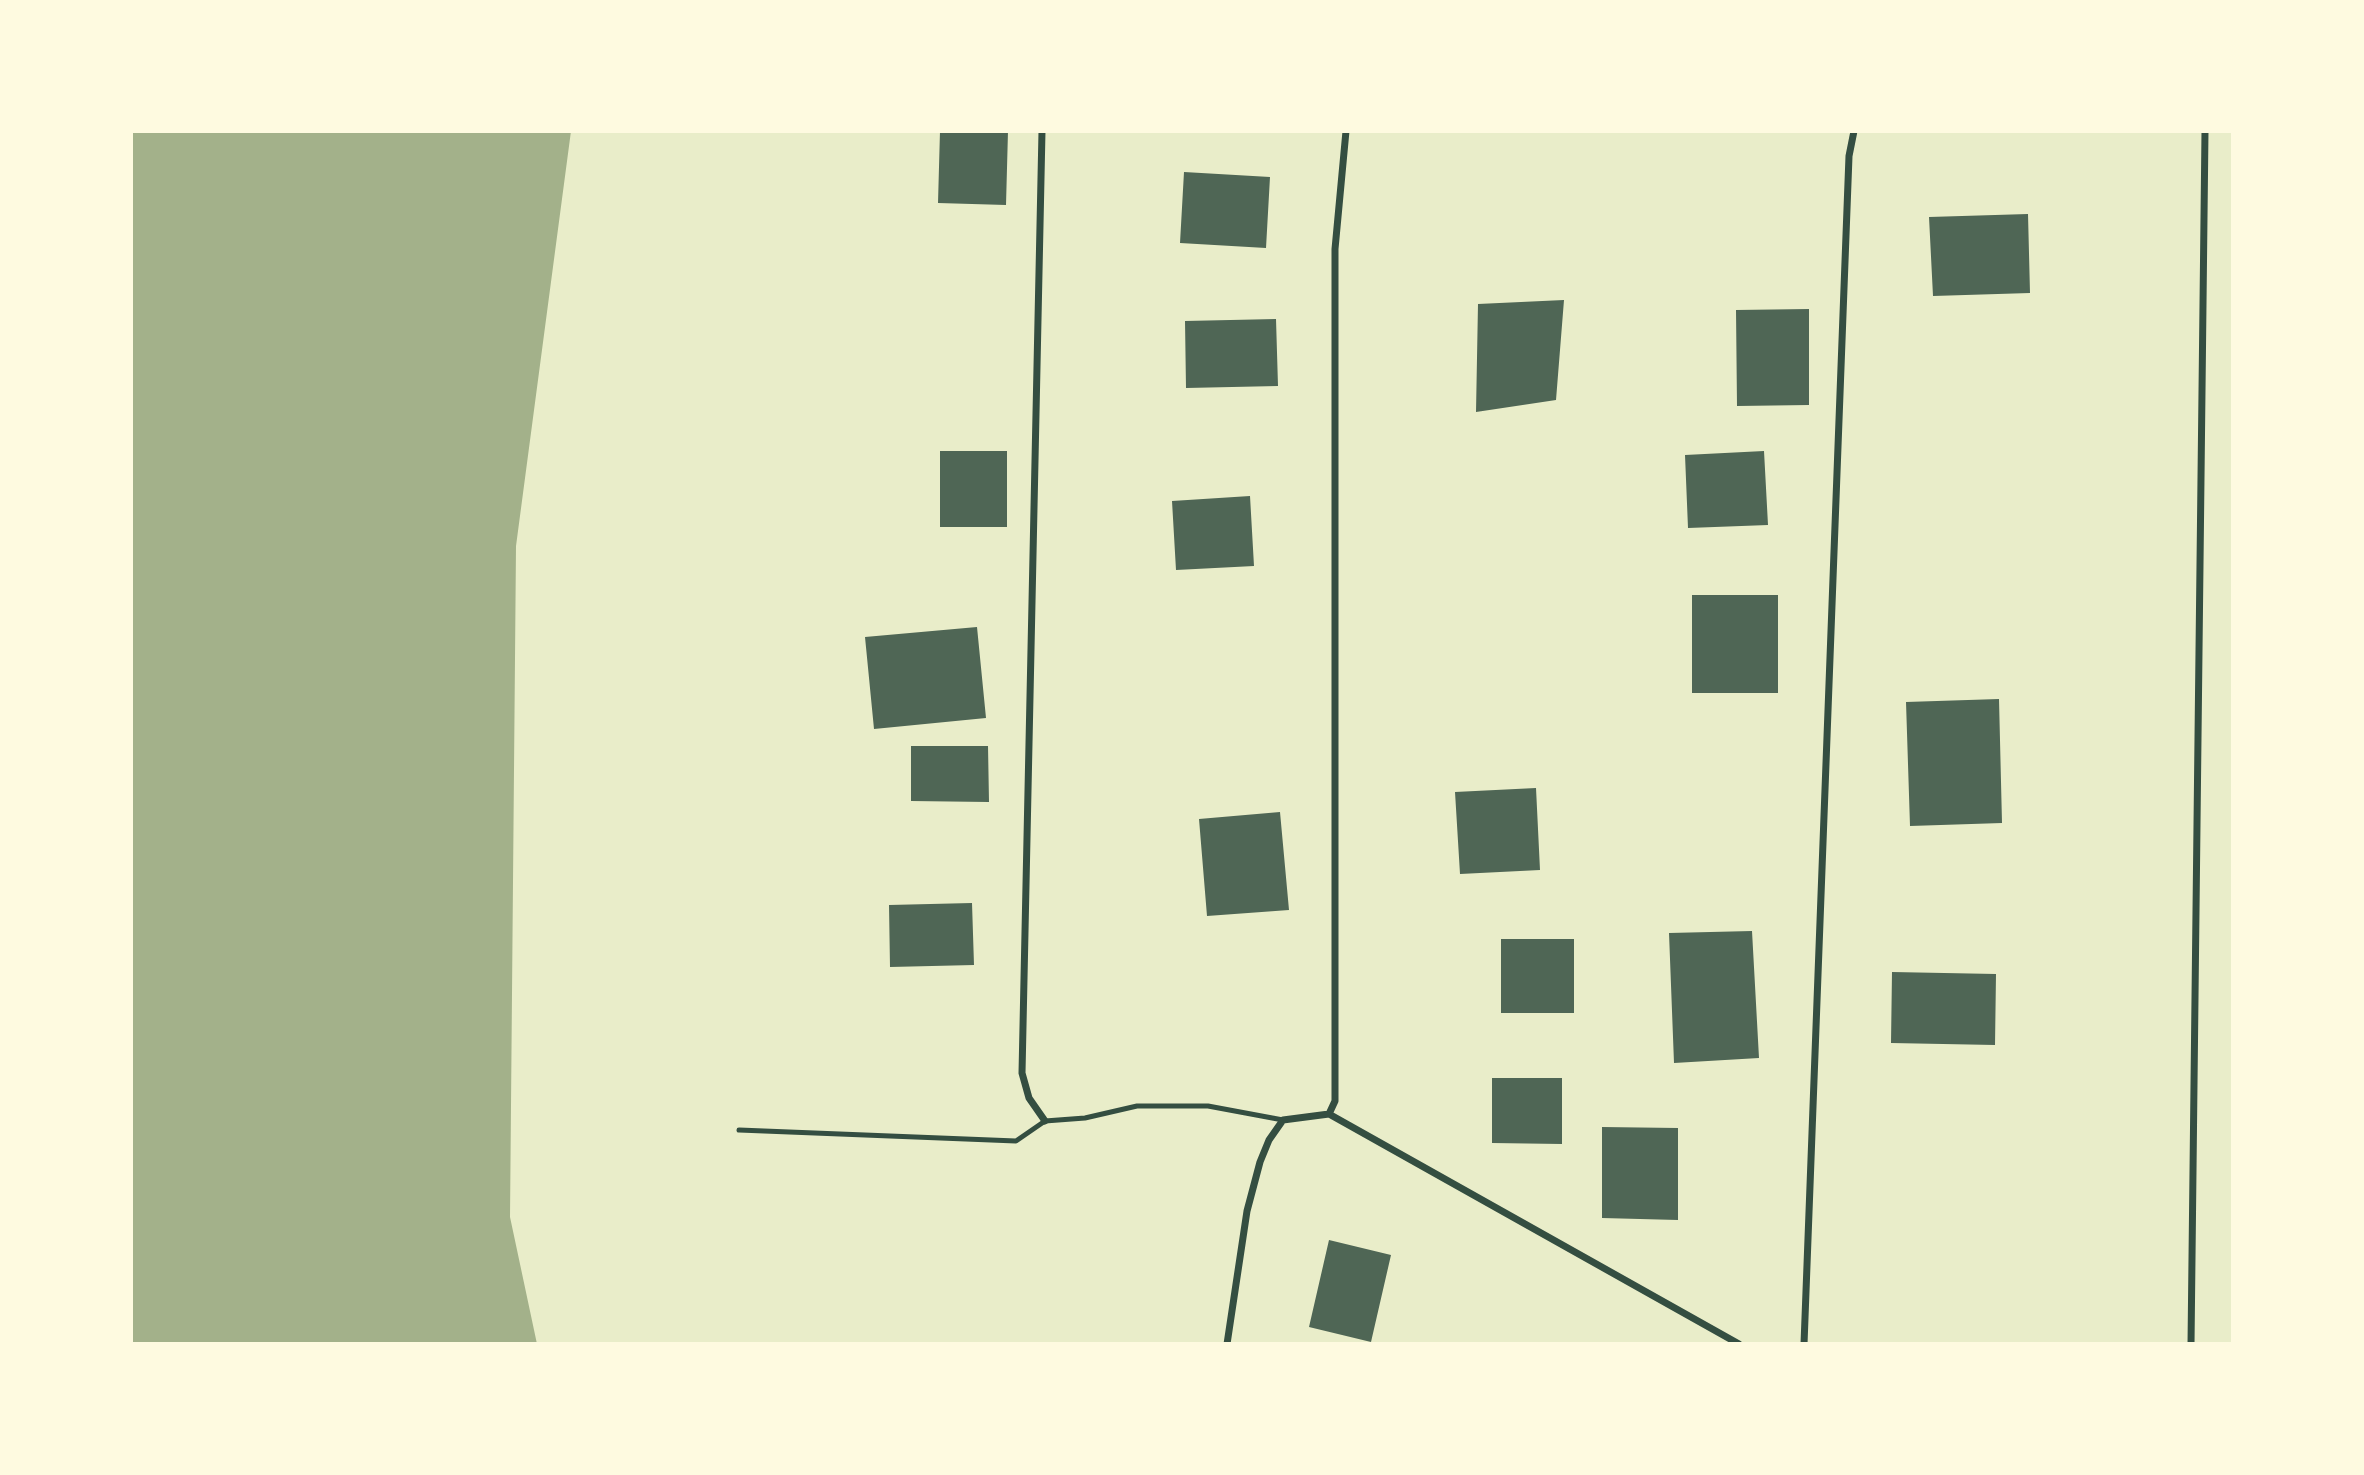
<!DOCTYPE html>
<html>
<head>
<meta charset="utf-8">
<style>
	body { margin:0 }
	#map { position:relative; width:2364px; height:1475px; overflow:hidden; background:#e9edc9; font-family:"Source Sans 3",sans-serif }
	canvas { display:block }
	.frame { position:absolute; inset:0; border:133px solid #fefae0; pointer-events:none }
</style>
</head>
<body>
<div id="map">
<canvas width="2364" height="1475"></canvas>
<div class="frame"></div>
</div>
<script>
const g = document.querySelector('canvas').getContext('2d');
g.lineJoin = 'round';
function paint(path, color) { g.fillStyle = color; g.fill(path, 'evenodd'); }
const shape = rows => new Path2D(rows.map(r => 'M' + r).join(''));
function stroke(path, color, width, dash) { g.strokeStyle = color; g.lineWidth = width; g.lineCap = dash ? 'butt' : 'round'; g.setLineDash(dash || []); g.stroke(path); }
paint(shape([
	[131,131,571,131,516,546,510,1217,537,1344,131,1344]
]), '#a3b18a');
paint(shape([
	[940,131,1008,131,1006,205,938,203],
	[1184,172,1270,177,1266,248,1180,243],
	[2028,214,2030,293,1933,296,1929,217],
	[1564,300,1556,400,1476,412,1478,304],
	[1809,309,1809,405,1737,406,1736,310],
	[1276,319,1278,386,1186,388,1185,321],
	[940,451,1007,451,1007,527,940,527],
	[1764,451,1768,525,1688,528,1685,455],
	[1250,496,1254,566,1176,570,1172,501],
	[1692,595,1778,595,1778,693,1692,693],
	[977,627,986,718,874,729,865,637],
	[1999,699,2002,823,1910,826,1906,702],
	[911,746,988,746,989,802,911,801],
	[1536,788,1540,870,1460,874,1455,792],
	[1280,812,1289,910,1207,916,1199,819],
	[972,903,974,965,890,967,889,905],
	[1752,931,1759,1058,1674,1063,1669,933],
	[1501,939,1574,939,1574,1013,1501,1013],
	[1892,972,1996,974,1995,1045,1891,1043],
	[1492,1078,1562,1078,1562,1144,1492,1143],
	[1602,1127,1678,1128,1678,1220,1602,1218],
	[1329,1240,1391,1255,1371,1342,1309,1327]
]), '#4f6655');
stroke(shape([
	[739,1130,1016,1141,1045,1121,1085,1118,1137,1106,1208,1106,1283,1120]
]), '#344e41', 5);
stroke(shape([
	[1042,131,1022,1073,1029,1098,1045,1121],
	[1329,1114,1739,1344],
	[1227,1344,1247,1211,1260,1162,1269,1140,1283,1120,1329,1114,1335,1101,1335,249,1346,131],
	[1804,1344,1849,156,1854,131],
	[2191,1344,2205,131]
]), '#344e41', 7);
</script>
</body>
</html>
